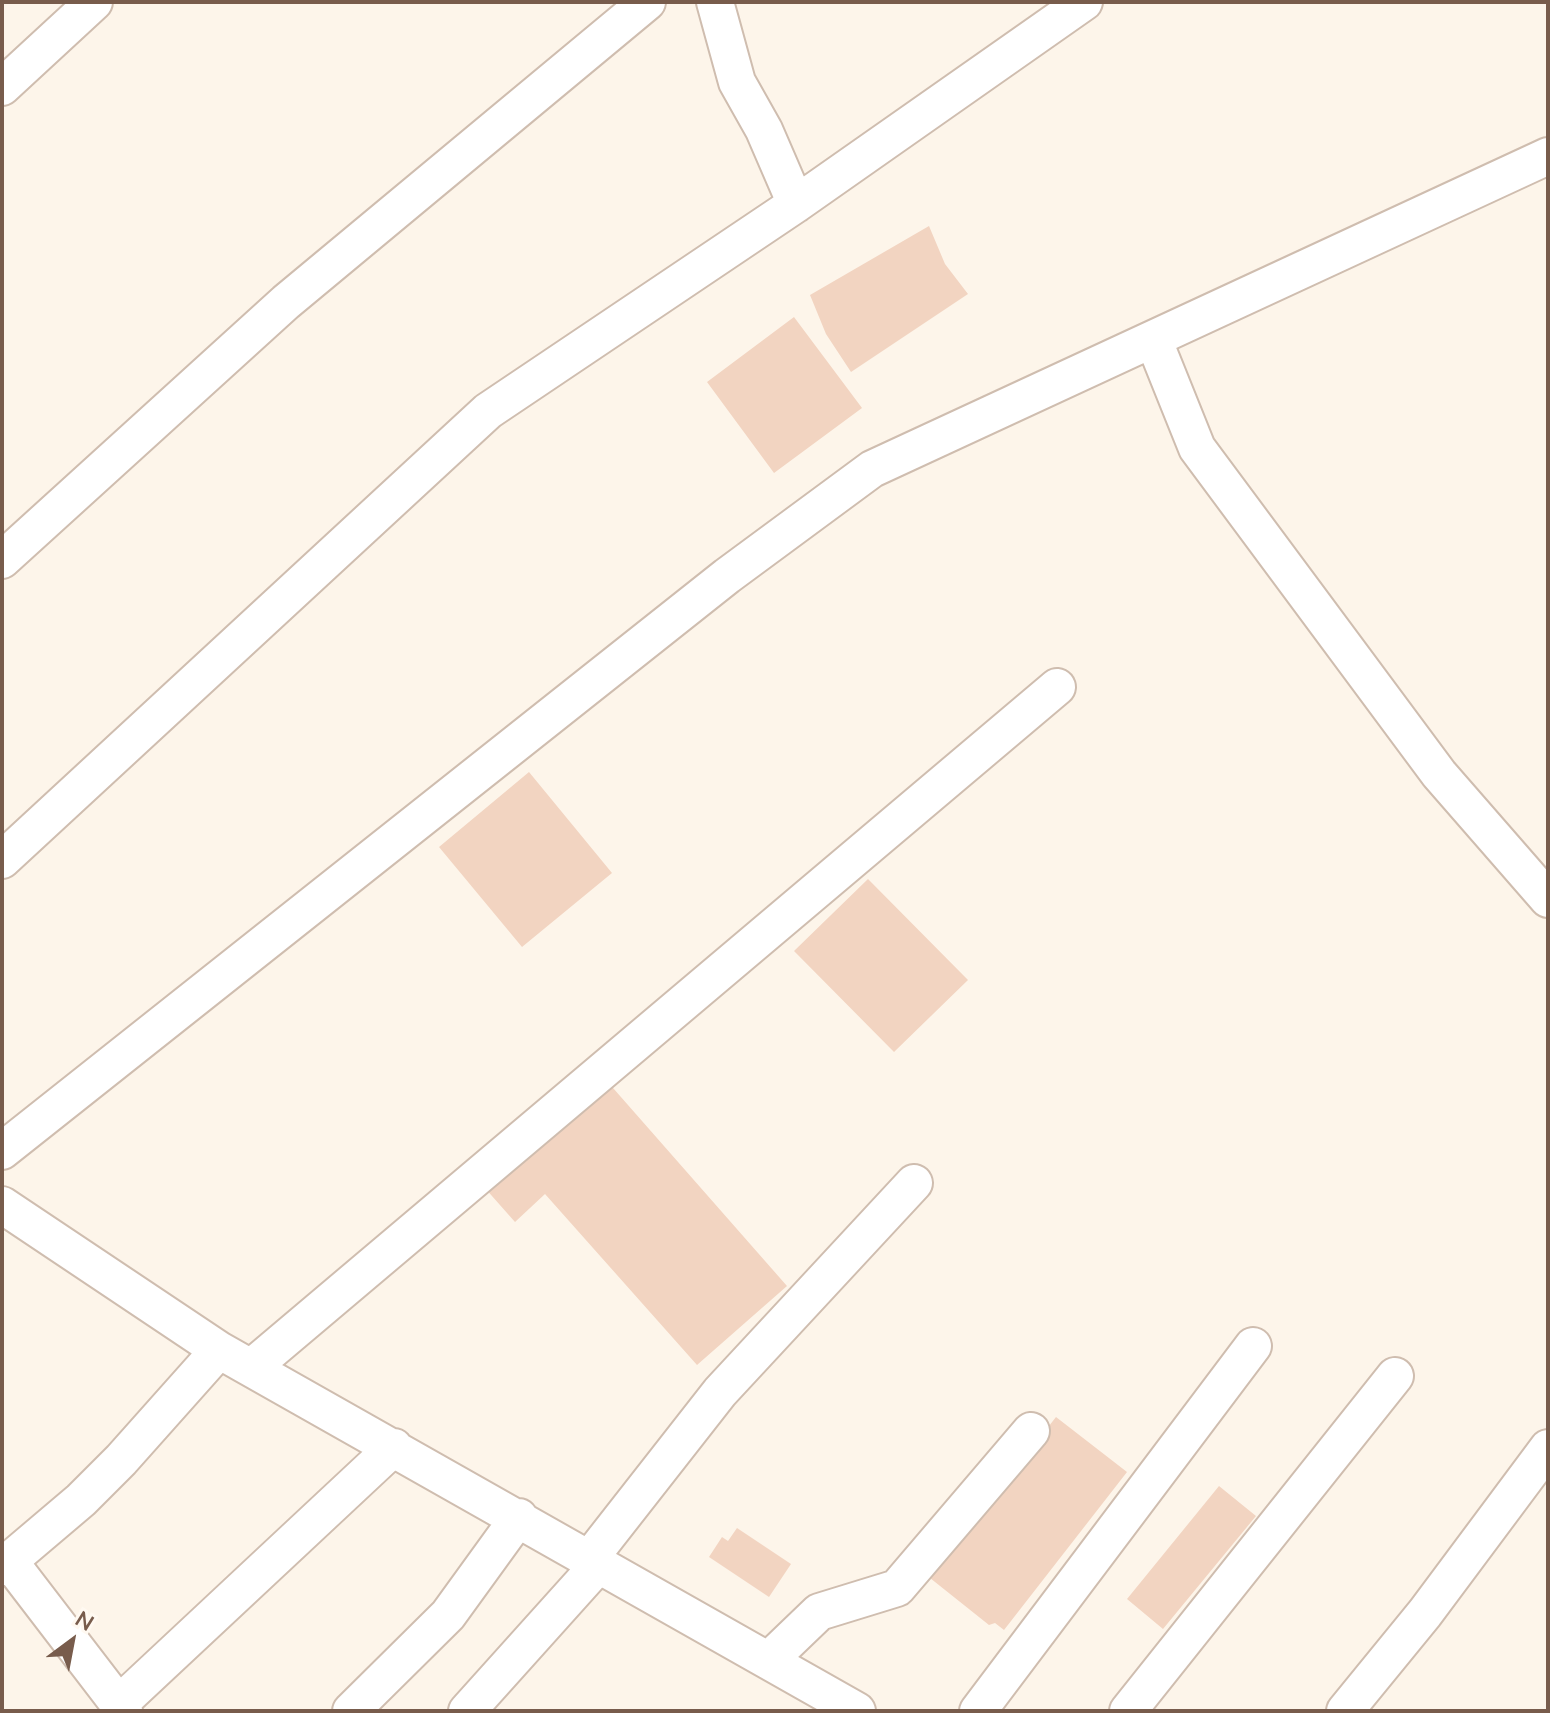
<!DOCTYPE html>
<html>
<head>
<meta charset="utf-8">
<style>
	body { margin:0 }
	#map { position:relative; width:1550px; height:1713px; overflow:hidden; background:#fdf5ea; font-family:Mulish,sans-serif }
	canvas { display:block }
	.frame { position:absolute; inset:0; border:4px solid #785c4c; pointer-events:none }
	.north { position:absolute; left:32px; top:1601px; width:80px; height:80px; -webkit-text-stroke:6px #fff9f1; paint-order:stroke; rotate:32deg; font-size:22px; font-weight:700; line-height:32px; text-align:center; color:#785c4c }
	.north::after { content:''; display:block; margin:auto; width:28px; height:36px; background:#785c4c; clip-path:polygon(50% 0,100% 100%,50% 72%,0 100%) }
</style>
</head>
<body>
<div id="map">
<canvas width="1550" height="1713"></canvas>
<div class="frame"></div>
<div class="north">N</div>
</div>
<script>
const g = document.querySelector('canvas').getContext('2d');
g.lineJoin = 'round';
function paint(path, color) { g.fillStyle = color; g.fill(path, 'evenodd'); }
const shape = rows => new Path2D(rows.map(r => 'M' + r).join(''));
function stroke(path, color, width, dash) { g.strokeStyle = color; g.lineWidth = width; g.lineCap = dash ? 'butt' : 'round'; g.setLineDash(dash || []); g.stroke(path); }
paint(shape([
	[929,226,945,264,968,294,851,372,826,334,810,295],
	[794,317,862,408,774,473,707,382],
	[529,772,612,873,522,947,439,847],
	[868,879,968,980,894,1052,794,951],
	[606,1080,787,1286,697,1365,545,1194,515,1222,484,1187],
	[1056,1417,1127,1472,1004,1630,995,1623,989,1625,930,1578],
	[1219,1486,1256,1516,1163,1629,1127,1599],
	[737,1528,791,1564,769,1597,709,1557,722,1537,728,1541]
]), '#f2d4c1');
const minor = shape([
	[715,2,737,82,764,130,796,204],
	[2,87,94,2],
	[1154,341,1197,448,1439,774,1548,899],
	[2,560,286,302,647,2],
	[2,860,488,411,796,204,1084,2],
	[2,1151,727,576,872,469,1548,156],
	[2,1205,219,1350,857,1711],
	[252,1367,1057,687],
	[590,1558,720,1392,914,1183],
	[9,1561,124,1711],
	[2,1567,81,1500,121,1460,219,1350],
	[769,1660,819,1612,897,1588,1031,1431],
	[119,1704,394,1447],
	[351,1711,448,1615,519,1517],
	[467,1711,600,1563],
	[978,1711,1253,1346],
	[1128,1711,1395,1376],
	[1345,1711,1425,1613,1548,1448]
]);
stroke(minor, '#cfbdaf', 40);
stroke(minor, '#fff', 36);
</script>
</body>
</html>
